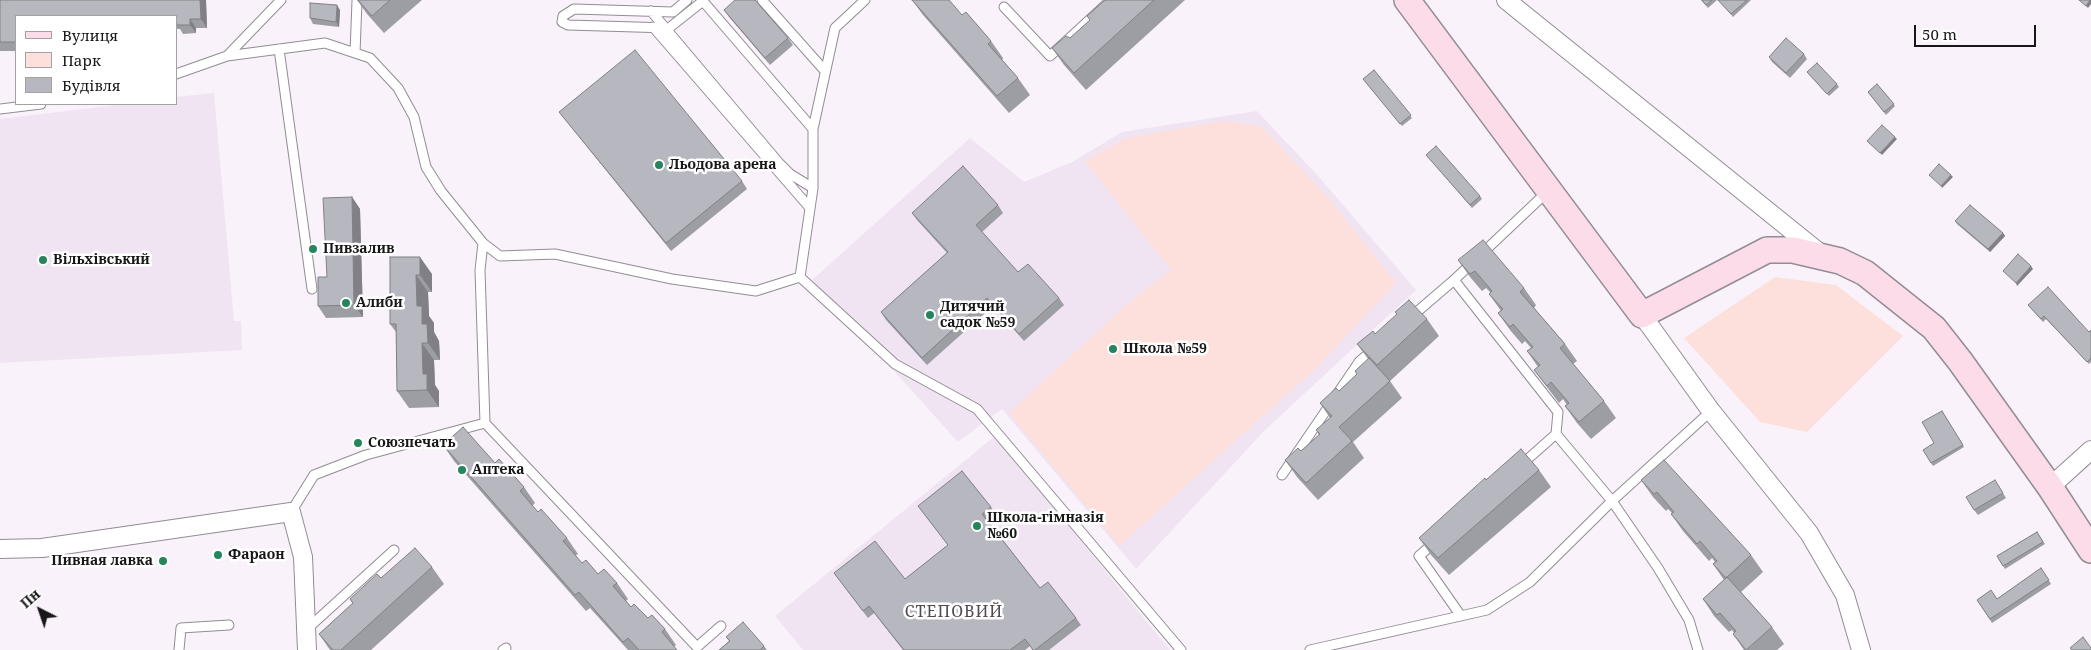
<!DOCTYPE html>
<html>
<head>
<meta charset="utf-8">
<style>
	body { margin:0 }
	#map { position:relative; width:2091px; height:650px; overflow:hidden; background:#f9f2fa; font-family:"Noto Serif",serif }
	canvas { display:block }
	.legend { position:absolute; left:15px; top:15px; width:162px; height:90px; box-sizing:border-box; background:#fff; border:1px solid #a3a2a3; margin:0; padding:6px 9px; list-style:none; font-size:15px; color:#181618 }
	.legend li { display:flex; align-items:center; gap:10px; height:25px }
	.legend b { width:25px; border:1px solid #a3a2a3 }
	.north { position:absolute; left:15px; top:585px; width:50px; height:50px; -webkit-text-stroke:4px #fff; paint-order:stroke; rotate:319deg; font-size:14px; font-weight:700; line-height:20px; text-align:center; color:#181618 }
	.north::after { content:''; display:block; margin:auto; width:18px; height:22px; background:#181618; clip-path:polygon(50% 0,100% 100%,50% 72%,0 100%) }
	.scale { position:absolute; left:1914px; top:25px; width:122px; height:22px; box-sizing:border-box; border:2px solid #181618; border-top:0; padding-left:6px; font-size:15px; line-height:18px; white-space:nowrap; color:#181618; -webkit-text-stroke:4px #fff; paint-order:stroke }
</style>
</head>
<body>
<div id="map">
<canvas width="2091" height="650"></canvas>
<ul class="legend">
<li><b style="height:6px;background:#fddcea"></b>Вулиця</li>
<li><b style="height:14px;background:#fde0dc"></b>Парк</li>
<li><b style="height:14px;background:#b7b7bf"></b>Будівля</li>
</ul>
<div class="north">Пн</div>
<div class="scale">50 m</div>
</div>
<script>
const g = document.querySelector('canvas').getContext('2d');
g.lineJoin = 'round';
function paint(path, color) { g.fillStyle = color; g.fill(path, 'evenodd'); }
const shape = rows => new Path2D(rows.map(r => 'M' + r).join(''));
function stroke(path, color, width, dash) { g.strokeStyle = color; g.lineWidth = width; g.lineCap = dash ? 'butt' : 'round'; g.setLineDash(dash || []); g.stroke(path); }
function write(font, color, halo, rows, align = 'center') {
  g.font = font + ' "Noto Serif",serif'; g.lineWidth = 5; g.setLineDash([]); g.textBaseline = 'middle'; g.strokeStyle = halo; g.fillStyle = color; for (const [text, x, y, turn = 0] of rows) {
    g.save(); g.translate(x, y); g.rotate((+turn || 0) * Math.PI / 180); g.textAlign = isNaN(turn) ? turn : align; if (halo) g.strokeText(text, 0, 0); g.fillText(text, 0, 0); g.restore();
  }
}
paint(shape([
	[214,93,234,321,241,321,242,350,0,363,0,119,125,104,176,104,176,97],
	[1257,111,1319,177,1416,290,1265,430,1136,569,1002,409,958,442,812,280,970,138,1024,182,1072,162,1122,132],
	[995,436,1170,650,803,650,775,616]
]), '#f0e4f2');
paint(shape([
	[1224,121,1261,126,1330,200,1396,283,1317,367,1119,546,1009,413,1127,304,1171,270,1085,161,1127,138],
	[1775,277,1836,285,1903,336,1807,432,1760,422,1684,338]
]), '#fde0dc');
const lane = shape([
	[687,0,673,12,574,9,563,16,562,22,568,25,669,28,703,1],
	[762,0,825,71],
	[1004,7,1050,56,1111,0],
	[651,11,779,163,790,174,813,188],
	[653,27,810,208],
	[279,49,312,289],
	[355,53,357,1,359,0],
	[227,56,281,0],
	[176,74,227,56,325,43,370,58,398,88,414,117,426,167,441,191,483,243,500,256,555,254,672,279,756,291,800,277,813,188,813,129,702,0],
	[0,109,41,104],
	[813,129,835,28,865,0],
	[483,243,480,270,485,423,697,647,721,626],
	[800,277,895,364,977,409,1181,650],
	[1454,280,1558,412,1556,434,1612,501,1658,568,1689,620,1698,650],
	[1411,317,1454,280,1547,192],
	[1521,465,1556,434],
	[1282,475,1359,362,1375,348],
	[291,512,314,475,366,455,485,423],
	[1435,542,1419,556,1461,616],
	[306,630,394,550],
	[179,650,181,628,229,625],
	[503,650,506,648],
	[1310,650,1487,610,1530,582,1612,501,1711,411]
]);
const street = shape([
	[1506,0,1821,254],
	[1642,315,1711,411,1809,533,1845,595,1861,650],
	[2050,487,2091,450],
	[0,549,42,548,291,512,303,557,307,650]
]);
const secondary = shape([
	[1407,0,1642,315,1767,250,1793,250,1840,261,1865,273,1934,328,1960,361,2050,487,2091,550]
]);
stroke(lane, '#928c93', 11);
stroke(street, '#928c93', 20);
stroke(secondary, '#928c93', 28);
stroke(lane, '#fff', 9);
stroke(street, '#fff', 18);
stroke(secondary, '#fddcea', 25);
paint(shape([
	[0,0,206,0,207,28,196,28,196,33,183,34,180,29,176,29,176,16,16,16,16,51,0,51],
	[357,0,422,0,384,33,367,14],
	[912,0,962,15,991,41,1003,58,1002,60,1018,78,1030,95,1009,113,923,15],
	[1105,0,1185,0,1086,90,1064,65,1052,48,1070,38,1090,20,1087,16],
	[1701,0,1717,0,1708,8],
	[1718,0,1751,0,1733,17],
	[340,10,339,27,313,24,310,18],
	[724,10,788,38,793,45,770,65,729,17],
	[1804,54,1807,59,1790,78,1772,62,1769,57],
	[1374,70,1412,118,1402,126,1363,79],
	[1807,72,1837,84,1839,87,1829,96],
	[1877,84,1895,106,1886,115,1868,92],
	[559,112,742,181,747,189,671,251],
	[1428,157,1480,196,1482,199,1472,208],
	[352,197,360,209,363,317,326,318,318,306],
	[998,205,1003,213,982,232,1018,272,1059,298,1064,305,1024,341,993,306,927,365,886,320,881,312,947,253,917,220,912,213],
	[1955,221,2003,233,2005,236,1990,252,1957,224],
	[390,257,432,274,432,292,428,292,429,316,434,323,434,332,439,341,440,360,434,360,435,385,439,391,439,407,409,408,397,391,396,332,390,324],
	[1458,260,1524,288,1536,305,1534,308,1565,344,1577,361,1573,364,1604,401,1616,418,1591,439,1577,423,1565,406,1567,405,1563,399,1559,403,1534,370,1538,367,1527,351,1531,348,1525,341,1522,344,1510,330,1498,313,1501,311,1489,294,1491,293,1486,288,1482,291,1470,277],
	[2028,305,2089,332,2091,330,2091,362,2089,364,2046,319,2043,322],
	[1427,319,1439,336,1390,381,1402,398,1353,442,1364,458,1318,500,1297,477,1285,460,1301,451,1319,435,1316,430,1330,418,1320,403,1339,391,1357,374,1368,359,1357,344,1375,334],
	[1942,411,1964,447,1933,466,1923,450,1934,443],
	[443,445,495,463,524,487,535,503,532,506,538,512,567,538,578,554,575,556,582,563,598,574,617,583,628,599,626,601,631,607,665,629,676,645,674,647,677,650,628,650,590,608,586,611,454,461],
	[1539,470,1551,487,1449,575,1431,555,1419,538,1486,480],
	[1641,480,1751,555,1763,572,1741,592,1772,627,1784,644,1777,650,1744,650,1733,634,1734,633,1732,630,1729,632,1714,616,1703,599,1724,580,1713,564,1715,562,1712,558,1709,561,1683,531,1671,514,1672,513,1668,509,1666,511,1653,497],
	[1998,485,2006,498,1978,515,1974,510],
	[918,506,991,507,996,514,988,521,1040,588,1076,618,1081,625,1049,650,1033,650,1030,646,1025,650,903,650,874,613,868,618,834,573,905,579,948,545],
	[2037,532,2045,544,2005,569,1997,556],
	[432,567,444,584,371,650,330,650,319,634,353,603,350,599,381,578],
	[2041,568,2051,584,1992,623,1977,600,1997,599],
	[726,637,764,646,767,650,719,650,729,641]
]), '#9d9da4');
paint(shape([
	[200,0,206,0,207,28,201,19],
	[2090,0,2091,0,2091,4,2088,8,2086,6],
	[337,5,340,10,339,27,336,22],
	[190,19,196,28,196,33,190,25],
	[1895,137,1897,139,1882,155,1880,153],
	[1951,175,1953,177,1942,188,1941,186],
	[352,197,360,209,363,317,354,305],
	[2003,233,2005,236,1990,252,1988,249],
	[420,257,432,274,432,292,420,275],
	[2031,266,2033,269,2017,286,2016,283],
	[416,275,428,292,429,316,434,323,434,332,439,341,440,360,428,343,417,306],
	[422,343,434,360,435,385,439,391,439,407,427,390,423,374]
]), '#808086');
const building = shape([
	[0,0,200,0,201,19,190,19,190,25,177,25,176,16,16,16,16,42,0,42,0,0],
	[358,0,390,0,372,16,358,0],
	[735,0,755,0,788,38,765,58,724,10,735,0],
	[912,0,949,0,962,15,966,12,991,41,988,44,1018,78,997,96,912,0],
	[1105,0,1154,0,1074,73,1052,48,1066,36,1070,38,1090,20,1087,16,1105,0],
	[1702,0,1712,0,1706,5,1702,0],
	[1718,0,1747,0,1731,14,1718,0],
	[2079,0,2090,0,2086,6,2079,0],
	[310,3,337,5,336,22,310,18,310,3],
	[1786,38,1804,54,1786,73,1769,57,1786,38],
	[635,50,742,181,666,243,559,112,635,50],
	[1817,63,1837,84,1827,94,1807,72,1817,63],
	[1374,70,1411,115,1400,124,1363,79,1374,70],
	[1877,84,1894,104,1884,112,1868,92,1877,84],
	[1882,125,1895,137,1880,153,1867,141,1882,125],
	[1436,146,1480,196,1470,205,1426,155,1436,146],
	[1939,164,1951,175,1941,186,1929,175,1939,164],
	[963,166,998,205,976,225,1018,272,1028,264,1059,298,1019,334,987,298,922,358,881,312,948,252,912,213,963,166],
	[352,197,354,305,318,306,318,277,327,277,323,198,352,197],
	[1970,205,2003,233,1988,249,1955,221,1970,205],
	[1483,240,1524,288,1520,292,1565,344,1560,348,1604,401,1579,422,1565,406,1569,403,1551,382,1547,386,1534,370,1540,365,1527,351,1533,347,1513,324,1510,327,1498,313,1503,309,1489,294,1492,291,1475,271,1470,274,1458,260,1483,240],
	[2018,254,2031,266,2016,283,2003,271,2018,254],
	[390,257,420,257,420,275,416,275,417,306,422,306,422,324,427,324,428,343,422,343,423,374,427,374,427,390,397,391,396,324,390,324,390,257],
	[2048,287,2089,332,2091,330,2091,358,2087,362,2044,316,2041,319,2028,305,2048,287],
	[1409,300,1427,319,1377,365,1357,344,1373,331,1375,334,1397,314,1395,312,1409,300],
	[1369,358,1390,381,1339,427,1352,441,1306,483,1285,460,1298,448,1301,451,1320,434,1316,430,1332,416,1320,403,1336,388,1339,391,1357,374,1355,371,1369,358],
	[1942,411,1963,445,1931,463,1923,450,1934,443,1922,422,1942,411],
	[463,427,495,463,499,459,524,487,520,491,538,512,541,509,567,538,563,541,582,563,586,560,598,574,604,569,617,583,613,586,631,607,634,604,648,618,652,615,665,629,662,632,677,650,639,650,628,638,623,642,579,592,575,595,443,445,463,427],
	[1521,449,1539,470,1438,558,1419,538,1485,478,1486,480,1521,449],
	[1664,460,1751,555,1726,578,1713,564,1717,561,1700,541,1697,544,1671,514,1674,512,1657,492,1654,494,1641,480,1664,460],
	[962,471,991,507,982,514,1040,588,1048,582,1076,618,1035,650,1033,650,1025,639,1010,650,904,650,869,606,863,611,834,573,875,541,905,579,948,545,918,506,962,471],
	[1995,480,2003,493,1974,510,1966,497,1995,480],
	[2037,532,2043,542,2003,566,1997,556,2037,532],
	[415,548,432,567,341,650,333,650,319,634,353,603,350,599,377,574,381,578,415,548],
	[2041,568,2049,580,1990,619,1977,600,1991,590,1997,599,2041,568],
	[1727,577,1772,627,1746,650,1733,634,1736,631,1720,613,1717,615,1703,599,1727,577],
	[743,622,764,646,760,650,719,650,730,641,726,637,743,622],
	[2083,637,2091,648,2091,650,2072,650,2070,648,2083,637]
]);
paint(building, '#b7b7bf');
stroke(building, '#808086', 1);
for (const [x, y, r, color] of [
	[659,165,5,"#26855d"],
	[313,249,5,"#26855d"],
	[43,260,5,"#26855d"],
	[346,303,5,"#26855d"],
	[930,315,5,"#26855d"],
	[1113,349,5,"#26855d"],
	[358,443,5,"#26855d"],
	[462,470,5,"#26855d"],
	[977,526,5,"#26855d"],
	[218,555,5,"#26855d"],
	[163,561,5,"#26855d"]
]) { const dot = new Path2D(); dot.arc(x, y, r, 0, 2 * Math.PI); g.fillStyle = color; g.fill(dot); stroke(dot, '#fff', 2); }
write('bold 14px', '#181618', '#fff', [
	["Льодова арена",669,165],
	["Пивзалив",323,249],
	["Вільхівський",53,260],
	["Алиби",356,303],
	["Дитячий",940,307],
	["садок №59",940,323],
	["Школа №59",1123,349],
	["Союзпечать",368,443],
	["Аптека",472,470],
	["Школа-гімназія",987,518],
	["№60",987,534],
	["Фараон",228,555],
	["Пивная лавка",153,561,"right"]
], 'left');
g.letterSpacing = '1px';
write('16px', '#504b51', '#fff', [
	["СТЕПОВИЙ",954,612]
]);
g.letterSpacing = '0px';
</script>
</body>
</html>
